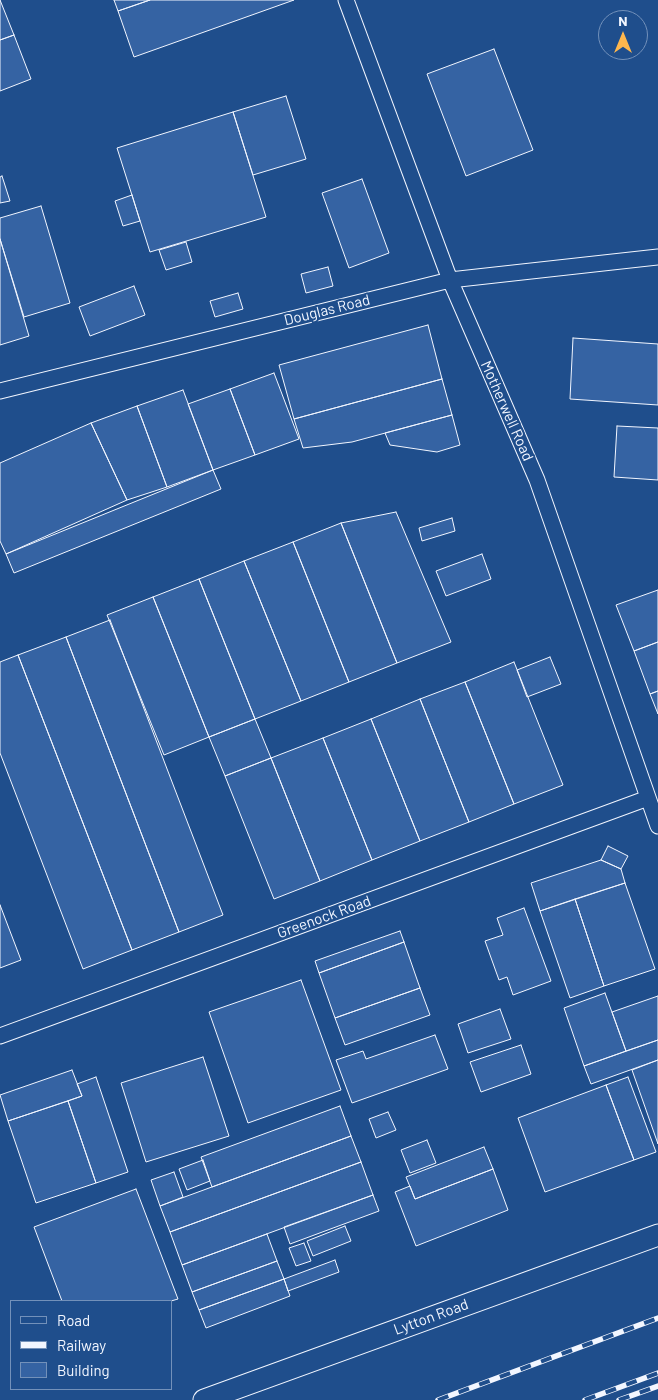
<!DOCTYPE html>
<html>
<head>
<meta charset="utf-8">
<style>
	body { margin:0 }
	#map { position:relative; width:658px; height:1400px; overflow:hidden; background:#1f4e8c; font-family:Barlow,sans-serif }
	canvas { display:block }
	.legend { position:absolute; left:10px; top:1300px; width:162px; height:90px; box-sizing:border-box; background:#1f4e8c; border:1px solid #7391ba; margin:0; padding:6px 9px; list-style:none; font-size:15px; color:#f2f6ff }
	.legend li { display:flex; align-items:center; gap:10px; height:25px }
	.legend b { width:25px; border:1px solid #7391ba }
	.north { position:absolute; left:598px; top:10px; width:50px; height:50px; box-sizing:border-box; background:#1f4e8c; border:1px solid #7391ba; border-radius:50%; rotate:0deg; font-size:14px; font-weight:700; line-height:20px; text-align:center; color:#f2f6ff }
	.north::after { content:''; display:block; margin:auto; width:18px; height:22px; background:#ffb74d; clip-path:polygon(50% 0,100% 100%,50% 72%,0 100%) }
</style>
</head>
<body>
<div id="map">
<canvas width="658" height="1400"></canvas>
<ul class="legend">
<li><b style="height:6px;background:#1f4e8c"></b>Road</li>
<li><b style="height:6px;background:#f2f6ff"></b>Railway</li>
<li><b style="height:14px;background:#3563a3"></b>Building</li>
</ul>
<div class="north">N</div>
</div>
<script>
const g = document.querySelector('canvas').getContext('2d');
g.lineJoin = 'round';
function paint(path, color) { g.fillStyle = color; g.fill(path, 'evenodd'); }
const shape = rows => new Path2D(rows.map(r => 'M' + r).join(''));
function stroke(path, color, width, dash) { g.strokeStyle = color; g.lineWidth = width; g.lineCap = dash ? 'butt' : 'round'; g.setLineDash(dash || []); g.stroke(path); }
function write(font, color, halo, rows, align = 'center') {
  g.font = font + ' Barlow,sans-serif'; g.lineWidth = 4; g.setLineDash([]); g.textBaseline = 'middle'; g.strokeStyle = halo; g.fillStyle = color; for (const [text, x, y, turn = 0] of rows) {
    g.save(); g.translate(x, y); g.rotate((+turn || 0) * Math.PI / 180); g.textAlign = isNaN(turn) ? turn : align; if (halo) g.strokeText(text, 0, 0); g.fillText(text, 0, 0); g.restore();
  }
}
const building = shape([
	[0,0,14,35,0,40,0,0],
	[114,0,150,0,118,11,114,0],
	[150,0,294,0,134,57,118,11,150,0],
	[14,35,31,79,0,91,0,40,14,35],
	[494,49,533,150,466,176,427,74,494,49],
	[286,96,306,159,253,175,233,112,286,96],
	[233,112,266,217,150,252,117,148,233,112],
	[2,176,10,201,0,203,0,177,2,176],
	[362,179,389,253,349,268,322,193,362,179],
	[132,195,140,221,123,226,115,201,132,195],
	[41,206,70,303,24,317,0,239,0,218,41,206],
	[0,239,29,336,0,345,0,239],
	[186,242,192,262,166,270,159,250,186,242],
	[328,267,333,286,306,293,301,274,328,267],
	[134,286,145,315,90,336,79,307,134,286],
	[238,293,243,309,215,317,210,301,238,293],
	[428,325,442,379,294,419,279,365,428,325],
	[573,338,658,344,658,405,570,399,573,338],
	[274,373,299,439,255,455,230,389,274,373],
	[442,379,452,415,352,442,303,448,294,419,442,379],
	[230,389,255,455,213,470,188,404,230,389],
	[183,390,213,470,167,487,137,406,183,390],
	[137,406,167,487,127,500,91,423,137,406],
	[452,415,460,445,437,452,390,445,385,433,452,415],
	[91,423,127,500,6,554,0,541,0,463,91,423],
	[617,426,658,428,658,480,614,477,617,426],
	[213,470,221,489,14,573,6,554,213,470],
	[396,512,451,642,397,663,341,523,396,512],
	[452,518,455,531,422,541,419,528,452,518],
	[341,523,397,663,349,682,293,542,341,523],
	[293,542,349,682,301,701,244,561,293,542],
	[482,554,491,579,446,596,436,571,482,554],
	[244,561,301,701,255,719,199,579,244,561],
	[199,579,255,719,209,737,153,597,199,579],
	[658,590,658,642,634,651,616,605,658,590],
	[153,597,209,737,164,755,107,615,153,597],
	[110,620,223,915,179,932,66,637,110,620],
	[66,637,179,932,132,950,18,655,66,637],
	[658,642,658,691,650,694,634,651,658,642],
	[18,655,132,950,83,969,0,753,0,662,18,655],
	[550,657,561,684,527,697,517,670,550,657],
	[514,662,563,785,514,804,465,682,514,662],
	[465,682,514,804,469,822,420,699,465,682],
	[658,691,658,714,650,694,658,691],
	[420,699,469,822,420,841,371,719,420,699],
	[255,719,271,758,225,776,209,737,255,719],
	[371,719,420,841,372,860,323,738,371,719],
	[323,738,372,860,320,881,271,758,323,738],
	[271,758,320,881,274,899,225,776,271,758],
	[608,846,628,856,621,869,601,860,608,846],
	[601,860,621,869,625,883,540,911,531,883,601,860],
	[625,883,655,969,604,986,575,899,625,883],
	[575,899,604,986,570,998,540,911,575,899],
	[0,905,21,960,0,968,0,905],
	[524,908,551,981,513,995,507,977,499,980,485,941,503,935,497,918,524,908],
	[400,931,404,942,319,973,315,961,400,931],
	[404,942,420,988,335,1018,319,973,404,942],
	[301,980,341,1090,248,1123,209,1012,301,980],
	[420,988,430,1015,345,1045,335,1018,420,988],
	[605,993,626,1051,584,1066,564,1008,605,993],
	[658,996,658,1040,626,1051,612,1012,658,996],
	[500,1009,511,1039,468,1053,458,1024,500,1009],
	[435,1035,448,1069,352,1103,336,1060,363,1051,366,1059,435,1035],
	[658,1040,658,1060,591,1084,584,1066,658,1040],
	[521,1045,531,1074,481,1092,470,1062,521,1045],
	[203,1057,229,1136,146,1162,121,1083,203,1057],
	[658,1060,658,1144,632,1070,658,1060],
	[72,1070,82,1096,8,1121,0,1095,72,1070],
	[96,1077,128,1172,96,1183,68,1101,82,1096,77,1084,96,1077],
	[628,1077,656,1152,634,1160,606,1085,628,1077],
	[606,1085,634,1160,545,1192,518,1118,606,1085],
	[68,1101,96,1183,36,1203,8,1121,68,1101],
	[340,1106,351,1136,212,1187,201,1157,340,1106],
	[388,1112,396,1130,376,1138,369,1119,388,1112],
	[351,1136,361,1162,170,1232,160,1206,351,1136],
	[427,1140,436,1163,410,1173,401,1150,427,1140],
	[484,1147,493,1169,415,1199,406,1177,484,1147],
	[203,1160,210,1181,187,1190,179,1169,203,1160],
	[361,1162,373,1195,182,1265,170,1232,361,1162],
	[493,1169,508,1210,416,1246,395,1192,410,1186,415,1199,493,1169],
	[174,1172,183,1197,160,1206,151,1180,174,1172],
	[136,1189,178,1299,171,1301,62,1301,34,1227,136,1189],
	[373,1195,379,1211,290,1244,284,1227,373,1195],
	[345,1226,351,1241,313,1256,307,1241,345,1226],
	[267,1234,277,1261,192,1292,182,1265,267,1234],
	[304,1243,311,1261,296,1266,289,1248,304,1243],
	[335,1260,339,1272,288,1291,284,1279,335,1260],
	[277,1261,284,1279,199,1310,192,1292,277,1261],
	[284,1279,290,1296,206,1328,199,1310,284,1279]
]);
paint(building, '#3563a3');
stroke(building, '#f2f6ff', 1);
const street = shape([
	[346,0,450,280,537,480,658,826],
	[0,391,450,280,658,257],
	[0,1036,648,798]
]);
const secondary = shape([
	[204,1400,658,1235]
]);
stroke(street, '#f2f6ff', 17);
stroke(secondary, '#f2f6ff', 23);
stroke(street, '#1f4e8c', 15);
stroke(secondary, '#1f4e8c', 21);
const rail = shape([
	[438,1400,658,1318],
	[585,1400,658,1373],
	[619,1400,658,1386]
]);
stroke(rail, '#f2f6ff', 5.5);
stroke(rail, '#1f4e8c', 4, [11]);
write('15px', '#f2f6ff', '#1f4e8c', [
	["Douglas Road",327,310,-14],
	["Motherwell Road",507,411,66],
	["Greenock Road",324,917,-20],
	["Lytton Road",431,1317,-20]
]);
</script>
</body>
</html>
